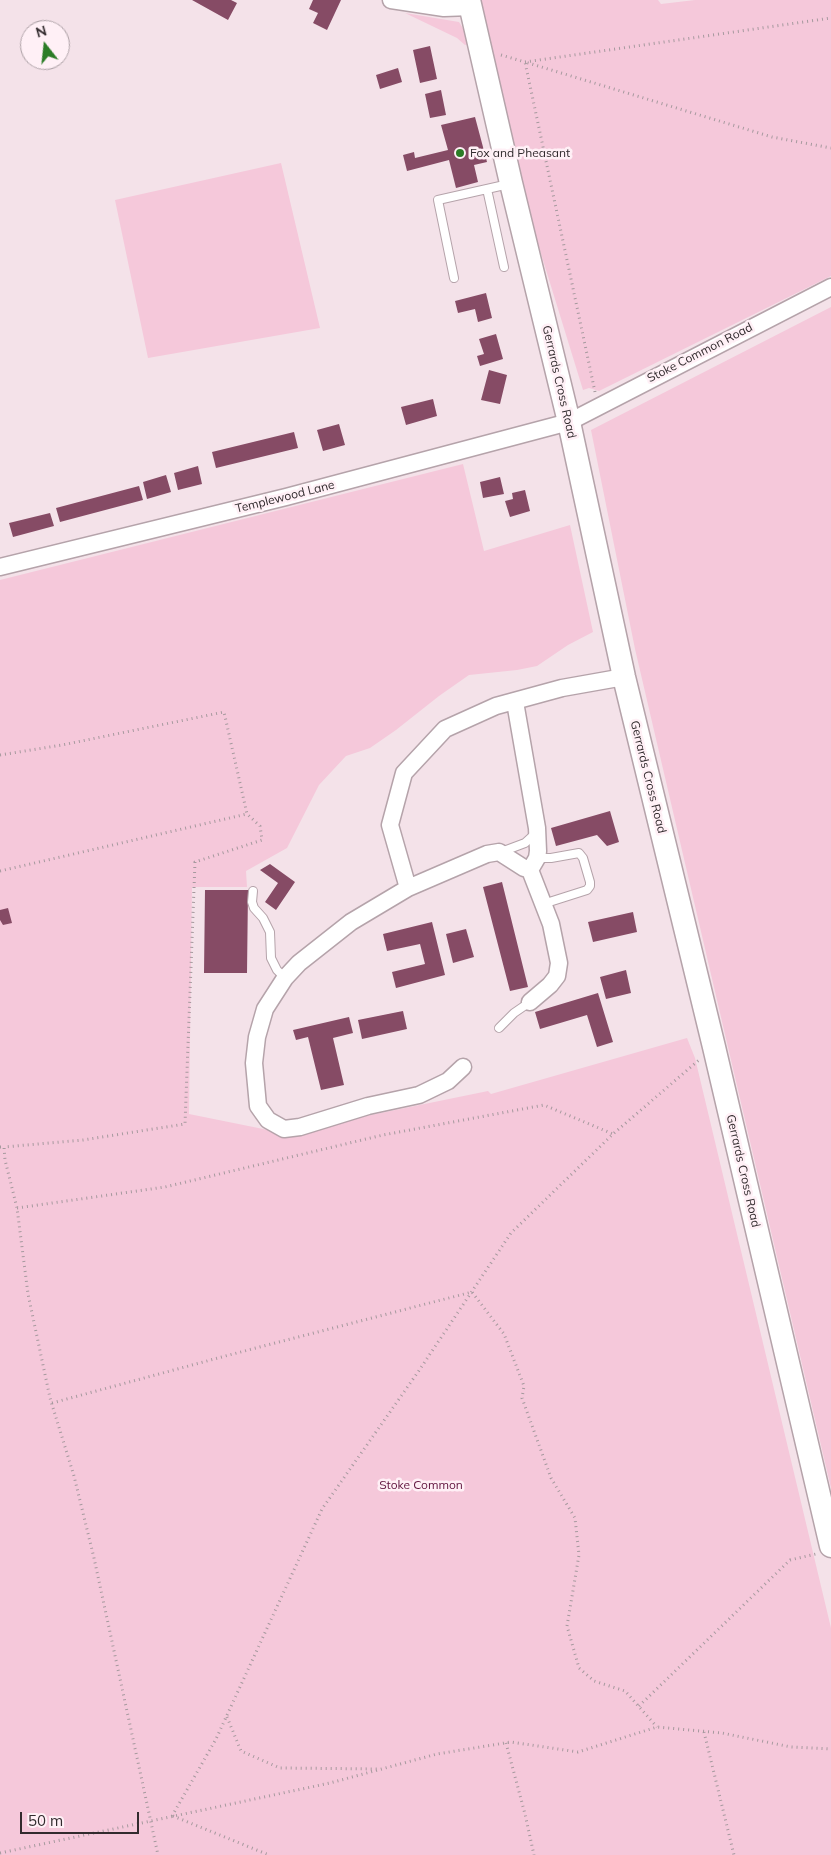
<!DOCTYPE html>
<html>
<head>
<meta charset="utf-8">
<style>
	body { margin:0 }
	#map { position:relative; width:831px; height:1855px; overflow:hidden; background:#f4e2e9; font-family:Mulish,sans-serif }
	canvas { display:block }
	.north { position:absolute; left:20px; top:20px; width:50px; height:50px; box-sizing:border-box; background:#fff0f6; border:1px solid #ada1a6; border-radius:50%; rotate:344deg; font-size:14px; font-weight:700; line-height:20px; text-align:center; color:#322b2e }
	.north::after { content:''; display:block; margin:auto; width:18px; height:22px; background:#2b7c26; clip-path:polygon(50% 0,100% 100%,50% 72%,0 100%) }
	.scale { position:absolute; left:20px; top:1812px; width:119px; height:22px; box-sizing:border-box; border:2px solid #322b2e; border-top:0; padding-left:6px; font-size:15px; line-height:18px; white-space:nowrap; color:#322b2e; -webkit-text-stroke:4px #fff0f6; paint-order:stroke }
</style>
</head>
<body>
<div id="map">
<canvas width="831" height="1855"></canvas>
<div class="north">N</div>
<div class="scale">50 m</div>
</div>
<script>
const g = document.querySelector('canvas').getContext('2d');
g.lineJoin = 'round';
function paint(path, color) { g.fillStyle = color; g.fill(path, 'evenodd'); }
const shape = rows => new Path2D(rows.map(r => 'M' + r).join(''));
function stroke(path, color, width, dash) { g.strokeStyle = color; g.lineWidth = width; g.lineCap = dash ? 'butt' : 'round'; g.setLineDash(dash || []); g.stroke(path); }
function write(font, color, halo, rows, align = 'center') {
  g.font = font + ' Mulish,sans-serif'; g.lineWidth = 5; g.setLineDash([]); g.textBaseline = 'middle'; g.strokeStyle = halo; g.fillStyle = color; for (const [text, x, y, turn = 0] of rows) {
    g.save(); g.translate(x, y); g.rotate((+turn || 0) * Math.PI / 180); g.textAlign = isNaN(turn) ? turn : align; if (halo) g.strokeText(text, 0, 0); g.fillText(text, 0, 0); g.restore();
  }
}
paint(shape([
	[480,0,658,0,661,4,695,0,831,0,831,276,599,391,589,388,583,390,514,166],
	[405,13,459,22,466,33,468,44,465,45,457,38],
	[281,163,320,328,148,358,115,200],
	[831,307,831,1488,635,649,591,430],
	[463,464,484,551,570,525,593,632,568,645,537,666,517,670,469,675,439,696,396,730,370,748,346,756,319,785,287,848,246,871,247,887,192,887,189,1114,283,1133,488,1091,491,1094,687,1038,695,1058,831,1628,831,1855,0,1855,0,580]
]), '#f5c8da');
paint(shape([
	[192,0,231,0,237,3,228,20],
	[313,0,341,0,327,30,313,23,318,13,309,9],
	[430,46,437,79,420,83,413,50],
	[398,68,402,82,380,89,376,75],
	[441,90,446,115,430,118,425,94],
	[475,117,487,162,474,165,478,182,456,188,449,160,407,171,403,155,414,152,415,158,448,150,441,125],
	[486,293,492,318,478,322,475,309,458,313,455,301],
	[496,334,503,359,480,366,477,356,484,354,479,339],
	[489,370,507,375,500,404,481,400],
	[433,399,437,416,406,425,401,407],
	[339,424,345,445,323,451,317,430],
	[294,432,298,448,216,468,212,452],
	[198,466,202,484,178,490,174,473],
	[166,475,171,492,147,499,143,482],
	[500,477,504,494,483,498,480,482],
	[139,486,143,500,60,522,56,508],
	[525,490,530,511,510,517,505,501,513,499,512,493],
	[50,513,54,526,13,537,9,523],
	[610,811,619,842,607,846,597,835,556,846,551,828],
	[270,864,295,882,276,910,265,902,278,883,260,870],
	[502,882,528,987,510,991,483,887],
	[205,890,248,890,247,973,204,973],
	[8,908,12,923,3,925,0,920,0,910],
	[633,912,637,932,593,942,588,922],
	[432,922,445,975,396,988,392,972,425,964,420,944,387,951,383,934],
	[466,929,474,957,453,963,446,934],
	[626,970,631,993,606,999,600,977],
	[598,993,613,1042,597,1047,587,1015,540,1029,535,1012],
	[403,1011,407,1029,362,1039,358,1020],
	[349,1017,353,1033,333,1038,344,1085,321,1090,308,1037,296,1040,293,1030]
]), '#864b65');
const lane = shape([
	[487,189,504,267],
	[454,278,438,200,509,184],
	[501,852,525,843,536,833],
	[537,858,551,858,579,853,583,858,590,882,590,886,587,890,543,904],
	[253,891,252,902,254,908,263,918,270,932,271,958,277,970,285,978],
	[499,1028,514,1013,530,1002]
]);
const street = shape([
	[391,0,444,8,471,7],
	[0,567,286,497,569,422,831,287],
	[515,702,537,828,538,851,537,858,530,870,551,924,559,963,557,976,550,985,530,1002],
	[408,888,390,825,404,773,445,729,496,706,562,688,624,677],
	[463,1067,448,1081,419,1095,368,1106,300,1127,284,1129,268,1120,258,1106,254,1063,257,1037,265,1009,285,978,299,963,351,922,408,888,487,854,499,852,524,868,530,870]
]);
const secondary = shape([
	[469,0,511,183,569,422,624,677,714,1047,831,1546]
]);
stroke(lane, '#b5a3aa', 10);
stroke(street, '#b5a3aa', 19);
stroke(secondary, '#b5a3aa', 25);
stroke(shape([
	[501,55,525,62,831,18],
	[595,392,525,62,772,137,831,148],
	[0,755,62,745,224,712,247,814,260,826,262,840,195,862,185,1124,83,1140,4,1147],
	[0,871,247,814],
	[0,1147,4,1147,5,1160,17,1208,28,1294,50,1398,74,1476,94,1558,158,1855],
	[17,1208,165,1187,383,1135,544,1105,613,1134],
	[52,1403,229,1355,472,1292,504,1334,524,1386,522,1398,551,1478,575,1518,579,1555,567,1626,579,1668,594,1681,625,1691,657,1727],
	[639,1706,790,1560,816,1554],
	[227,1717,241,1751,280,1768,379,1769],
	[704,1732,734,1855],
	[506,1743,525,1814,534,1855],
	[172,1816,216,1739,322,1509,418,1372,511,1233,613,1134,699,1060],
	[173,1816,269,1855],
	[0,1853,330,1783,437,1754,511,1742,578,1752,657,1727,722,1733,791,1747,831,1749]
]), '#a6999e', 3, [1, 4]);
stroke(lane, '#fff', 8);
stroke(street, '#fff', 16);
stroke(secondary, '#fff', 22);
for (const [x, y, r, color] of [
	[460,153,5,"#2b7c26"]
]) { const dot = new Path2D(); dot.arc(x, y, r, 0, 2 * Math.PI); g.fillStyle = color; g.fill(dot); stroke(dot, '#fff0f6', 2); }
write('12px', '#322b2e', '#fff0f6', [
	["Fox and Pheasant",470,153]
], 'left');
write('12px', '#322b2e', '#fff0f6', [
	["Stoke Common Road",700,353,-27],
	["Gerrards Cross Road",559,382,77],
	["Templewood Lane",285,497,-14],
	["Gerrards Cross Road",648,777,76],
	["Gerrards Cross Road",743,1171,77]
]);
write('12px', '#60133d', '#fff0f6', [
	["Stoke Common",421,1485]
]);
</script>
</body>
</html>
